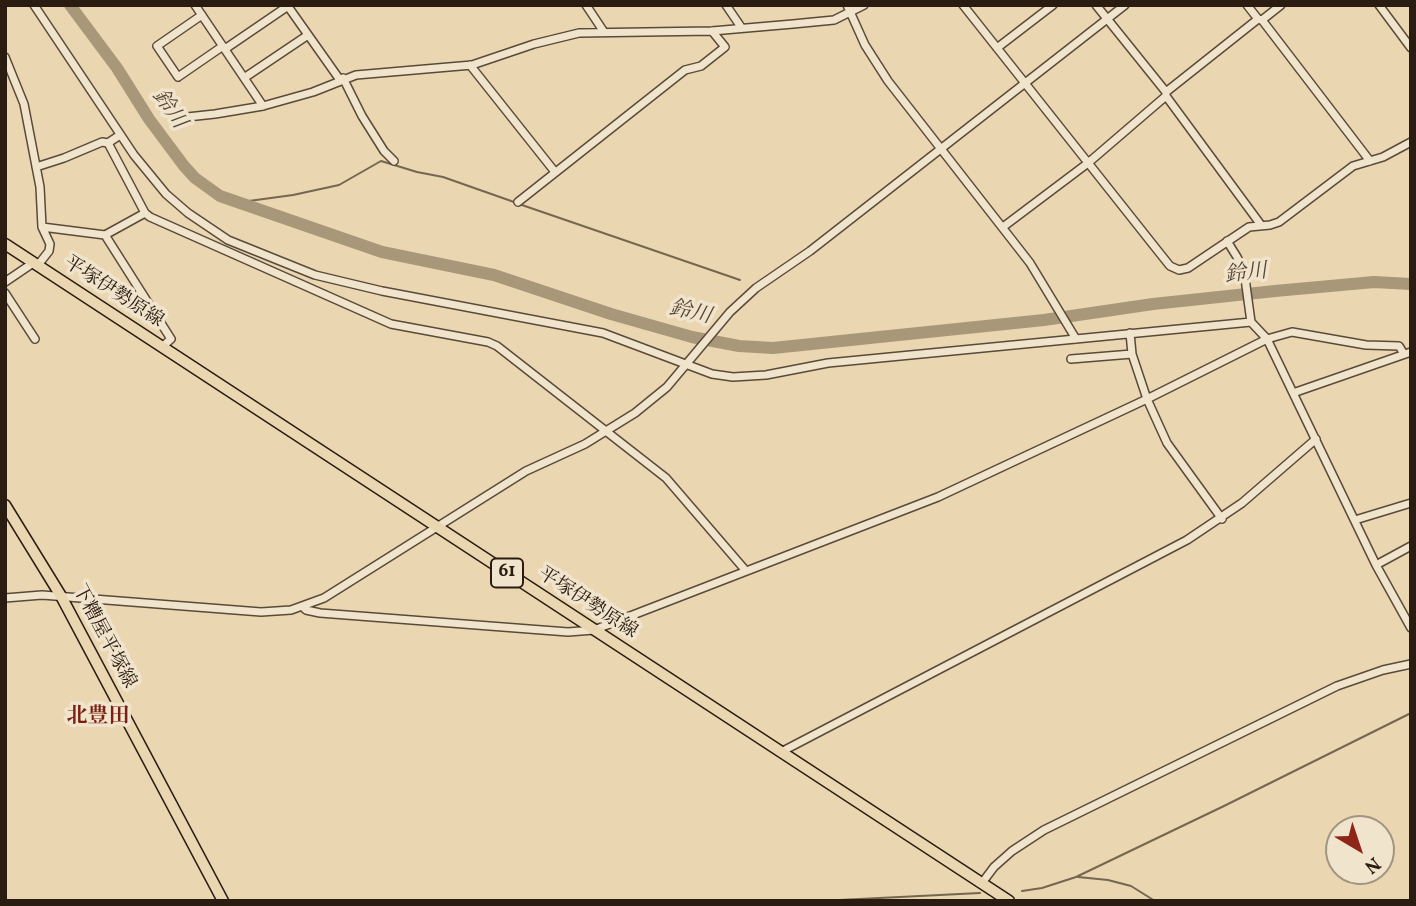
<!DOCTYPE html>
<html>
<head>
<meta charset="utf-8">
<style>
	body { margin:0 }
	#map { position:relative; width:1416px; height:906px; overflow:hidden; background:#ead6b0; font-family:Vollkorn,serif }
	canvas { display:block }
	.frame { position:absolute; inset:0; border:7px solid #2a1c11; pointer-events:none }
	.north { position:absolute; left:1325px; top:815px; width:70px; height:70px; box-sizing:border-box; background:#f1e4cc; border:2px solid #a19481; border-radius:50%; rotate:141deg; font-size:19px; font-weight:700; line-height:28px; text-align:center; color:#2a1c11 }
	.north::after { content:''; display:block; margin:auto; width:24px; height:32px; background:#8f2418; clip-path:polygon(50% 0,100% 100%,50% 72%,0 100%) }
</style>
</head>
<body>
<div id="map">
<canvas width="1416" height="906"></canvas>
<div class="frame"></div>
<div class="north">N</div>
</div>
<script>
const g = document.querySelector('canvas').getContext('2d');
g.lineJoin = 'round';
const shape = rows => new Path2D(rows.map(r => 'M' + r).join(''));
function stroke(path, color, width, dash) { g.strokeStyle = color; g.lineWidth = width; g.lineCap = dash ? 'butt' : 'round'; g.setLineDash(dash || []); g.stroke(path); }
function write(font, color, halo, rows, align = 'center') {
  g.font = font + ' Vollkorn,"Noto Serif JP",serif'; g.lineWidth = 7; g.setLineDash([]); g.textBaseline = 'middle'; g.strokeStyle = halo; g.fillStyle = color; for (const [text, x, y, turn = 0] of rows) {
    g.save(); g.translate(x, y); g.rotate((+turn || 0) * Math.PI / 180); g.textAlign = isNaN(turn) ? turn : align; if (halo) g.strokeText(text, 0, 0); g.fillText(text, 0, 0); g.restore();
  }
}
stroke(shape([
	[234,203,293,195,339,185,381,161,417,172,443,177,514,202],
	[519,204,740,280],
	[1078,877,1108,880,1131,886,1155,901],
	[1022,891,1042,888,1076,877,1224,806,1411,713],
	[819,901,980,893]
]), '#766650', 2);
stroke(shape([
	[70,5,117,68,149,119,184,166,195,178,220,196,382,252,494,275,611,314,692,337,739,346,773,348,1044,320,1153,304,1275,291,1374,282,1411,284]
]), '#a9977a', 12);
const minor = shape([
	[34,5,134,155,166,194,188,213,228,240,315,275,382,291,603,333,712,374,733,377,766,375,828,363,1251,322,1267,339,1376,565,1411,628],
	[195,5,263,106],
	[287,5,340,80],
	[586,5,604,32],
	[726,5,741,27],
	[847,5,865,45,888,81,1030,263,1076,339],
	[963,5,1158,251,1170,266,1179,270,1188,268,1249,227,1270,225,1279,222,1353,166,1383,157,1411,142],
	[1096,5,1166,92],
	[1247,5,1258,19,1262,20,1370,161],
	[1379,5,1411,48],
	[202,15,157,46,178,77,223,46],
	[1262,20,1281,5],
	[997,48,1053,5],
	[225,49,288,6],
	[5,57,24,104,40,187,42,227,50,244,49,251,38,265],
	[470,65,555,172],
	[244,78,308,35],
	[343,78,362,116,384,151,394,161],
	[1166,96,1166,92,1258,19],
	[178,118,215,114,263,106,313,92,356,75,472,65,534,44,579,33,712,31,793,24,834,20,864,5],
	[120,135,108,143,145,213,150,217,391,324,488,342,497,346,666,478,746,571],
	[36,167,64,158,102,142,108,143],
	[518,202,685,70,701,66,725,47,712,31],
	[42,227,105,235,145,213],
	[1003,227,1088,163,1166,96,1261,225],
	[105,235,171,339,163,346],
	[1227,241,1237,257,1244,271,1251,322],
	[5,282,33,263],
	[5,293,35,339],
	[1130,333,1132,354,1147,399,1167,443,1222,519],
	[1071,359,1132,354],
	[1293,393,1411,352],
	[1355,520,1411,503],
	[1376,565,1411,546],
	[5,598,42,595,261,612,291,610,324,598,526,471,585,444,635,413,667,387,730,312,756,288,810,251,1125,5],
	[303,607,306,610,320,613,568,632,594,630,938,497,1147,399,1267,339,1292,332,1366,345,1399,346,1404,354],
	[781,752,1187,540,1242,503,1316,439],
	[982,883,994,867,1012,851,1044,830,1337,686,1383,670,1411,664]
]);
const major = shape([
	[5,244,1009,901],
	[5,505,61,596,223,901]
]);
stroke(minor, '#5a4a39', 10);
stroke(major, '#2a1c11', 13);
stroke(minor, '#f1e4cc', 7);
stroke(major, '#ead6b0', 10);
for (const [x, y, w] of [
	[507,573,32]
]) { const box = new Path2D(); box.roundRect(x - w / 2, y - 14.5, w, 29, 5); g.fillStyle = '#f1e4cc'; g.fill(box); stroke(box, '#2a1c11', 2); }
write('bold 18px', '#2a1c11', null, [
	["61",507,573]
]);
write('19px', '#2a1c11', '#f1e4cc', [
	["平塚伊勢原線",113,293,33],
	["平塚伊勢原線",587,604,33],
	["下糟屋平塚線",103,637,62]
]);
write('italic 21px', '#564736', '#f1e4cc', [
	["鈴川",168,110,55],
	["鈴川",1246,275,-6],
	["鈴川",690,314,13]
]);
write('bold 21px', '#7a1f14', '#f1e4cc', [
	["北豊田",98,718]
]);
</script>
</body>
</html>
